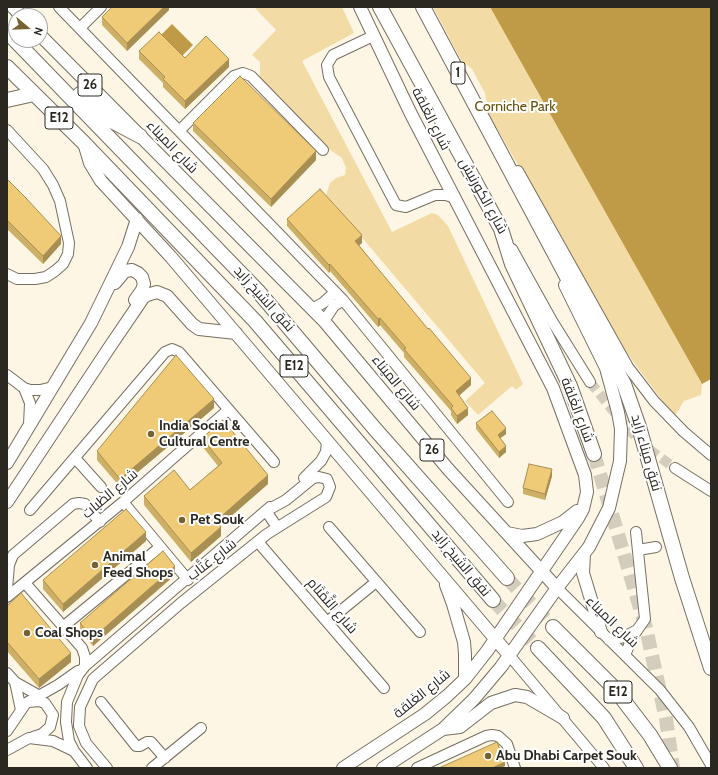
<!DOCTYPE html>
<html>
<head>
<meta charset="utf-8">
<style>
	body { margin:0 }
	#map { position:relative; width:718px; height:775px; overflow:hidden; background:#fdf6e5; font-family:Cabin,sans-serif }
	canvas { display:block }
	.frame { position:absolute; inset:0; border:8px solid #2b2822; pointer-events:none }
	.north { position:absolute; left:8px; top:8px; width:40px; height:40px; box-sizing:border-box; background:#fff; border:1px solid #aaa9a7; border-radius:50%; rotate:109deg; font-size:11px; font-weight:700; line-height:16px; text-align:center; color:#2b2822 }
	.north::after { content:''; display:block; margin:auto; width:14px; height:18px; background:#766131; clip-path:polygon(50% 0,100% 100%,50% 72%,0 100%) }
</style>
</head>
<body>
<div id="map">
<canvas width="718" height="775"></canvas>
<div class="frame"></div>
<div class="north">N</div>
</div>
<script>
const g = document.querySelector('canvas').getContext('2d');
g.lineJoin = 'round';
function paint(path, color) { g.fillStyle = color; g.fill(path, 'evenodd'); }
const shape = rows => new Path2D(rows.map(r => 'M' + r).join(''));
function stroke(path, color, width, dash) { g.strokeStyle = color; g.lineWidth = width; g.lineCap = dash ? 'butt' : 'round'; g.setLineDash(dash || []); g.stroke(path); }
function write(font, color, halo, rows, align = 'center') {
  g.font = font + ' Cabin,Cairo,sans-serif'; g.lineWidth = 4; g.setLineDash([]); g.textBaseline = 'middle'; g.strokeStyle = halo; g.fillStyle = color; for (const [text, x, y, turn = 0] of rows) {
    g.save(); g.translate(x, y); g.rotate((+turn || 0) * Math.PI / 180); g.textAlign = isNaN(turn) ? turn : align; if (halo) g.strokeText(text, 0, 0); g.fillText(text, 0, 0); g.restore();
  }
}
paint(shape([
	[254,7,342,7,354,33,302,61,392,232,432,213,438,215,448,226,523,384,516,390,512,386,478,415,465,401,485,383,326,195,330,183,336,178,345,175,346,168,342,158,327,148,260,81,260,62,252,55,276,30],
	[433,7,490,7,702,384,701,395,684,401,674,417,624,349,488,113,485,93,472,69,461,60]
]), '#f3dba6');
paint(shape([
	[490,7,711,7,711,379,702,384],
	[172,24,193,45,182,56,161,35]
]), '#bf9b47');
stroke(shape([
	[590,382,627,428,650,450,675,468]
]), '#d3cdbe', 10, [10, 5]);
stroke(shape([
	[594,454,646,628,666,719,673,768],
	[507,578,553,627],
	[493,600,538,648]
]), '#d3cdbe', 14, [14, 7]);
const minor = shape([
	[59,7,343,300,508,502],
	[80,28,101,7],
	[373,36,333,55,327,65,329,77,396,205,406,207,435,195,446,195,455,198],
	[7,130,43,169,53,185,60,201,69,243,68,254,63,264,55,271,46,277,35,279,17,279,7,274],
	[180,130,234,76,243,73,251,76,323,150],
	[518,171,628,367,654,401,684,432,711,455],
	[512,249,552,321,590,382],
	[312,309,323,303,335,292],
	[324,321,334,306,343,300],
	[7,375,24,388,30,390,40,390,53,387],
	[24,388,30,403,29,425],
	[75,458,101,487],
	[675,468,711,491],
	[304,478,321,461,326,452,327,441],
	[123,502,188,580],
	[30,510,165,352,172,349,179,352,274,462],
	[329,527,420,632],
	[258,542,384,688],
	[638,550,656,547],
	[25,583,82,648,85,657,85,666],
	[557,588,660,690,689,727,711,765],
	[7,589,9,565,13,555,73,504,79,503,85,504,100,522],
	[7,597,123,502,228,410],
	[327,622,376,582],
	[64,626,160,547],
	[609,640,624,637,637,630],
	[509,655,604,768],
	[625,655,633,636,645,619,636,532],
	[7,673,15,682,38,695],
	[15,682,21,710],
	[29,702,39,701,45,703,53,715,50,727,42,734,33,737],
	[101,702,136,746,140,746,147,742,151,742,165,758],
	[7,731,26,703,58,685,78,671],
	[7,750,29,738,53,741,74,751],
	[87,768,74,751,69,741,66,722,67,702,78,675,85,666,270,507],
	[107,768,86,743,79,726,80,707,93,679,181,603,267,534,326,497,330,487,327,479,319,477,313,478,286,500,266,511,277,527],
	[152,768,201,728],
	[417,768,486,736,492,735,498,736,507,744,515,768]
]);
const major = shape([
	[13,7,21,16],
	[40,35,324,321,448,469,557,588],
	[84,143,90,163,101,181,171,257,509,655],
	[115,283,125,271,132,270,138,273,142,277,144,284,142,290,135,300],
	[7,463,91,323,128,247,137,219],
	[7,502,109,348,143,298,147,295,157,292,167,296,192,324,199,329,236,333],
	[507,533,522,536,537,534,563,522,577,511],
	[584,554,583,573,601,632],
	[446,585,453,604,464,642,465,654,465,679],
	[443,729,460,727,491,703,515,695,527,697,563,718],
	[343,768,425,714,447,696,465,679,487,651,578,518,583,509,587,492,585,475,553,388,410,112,360,7],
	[383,768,443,729,474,699,501,667,557,588,589,547,609,508,620,461,621,429,618,412,606,368,565,285]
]);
const highway = shape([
	[380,7,501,229,512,264,570,386,594,454],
	[423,7,624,384,639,427,682,578,711,668],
	[7,32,257,290,375,429,507,578],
	[7,67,84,143,255,321,493,600],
	[80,94,108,119,140,136],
	[7,100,34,94],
	[553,627,614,688,650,735,670,768],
	[538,648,604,718,636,768]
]);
stroke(minor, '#766f61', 12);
stroke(major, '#766f61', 14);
stroke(highway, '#766f61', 16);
stroke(minor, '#fff', 10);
stroke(major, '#fff', 12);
stroke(highway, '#fff', 14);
paint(shape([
	[169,7,169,10,127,51,102,25,102,17],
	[139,51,185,58,229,67,185,109,163,87,163,83,139,59],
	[193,123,316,160,271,207,193,131],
	[7,179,61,244,43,264,7,229],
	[287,219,362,243,359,245,471,385,459,396,468,415,457,424,451,415,451,411,404,357,404,353,380,325,378,327,330,271,329,273,287,226],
	[214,408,120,487,97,460,97,451],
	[476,423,506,434,500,438,506,452,499,458,476,429],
	[202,438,268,484,220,526,221,536,191,562,144,505,144,496,190,490,218,466,202,446],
	[552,476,545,500,523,494,523,488],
	[146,541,63,612,43,589,43,580],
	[175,575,93,646,80,631,80,623],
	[7,606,71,662,39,688,7,651]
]), '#ceaf66');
paint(shape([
	[164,7,169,7,169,10,127,51,127,43],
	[229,59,229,67,185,109,185,101],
	[316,151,316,160,271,207,271,199],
	[362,235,362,243,355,249,355,241],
	[61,236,61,244,43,264,43,256],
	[330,264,330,271,329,273,329,265],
	[380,318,380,325,378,327,378,319],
	[471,378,471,385,456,398,456,391],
	[214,399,214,408,120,487,120,479],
	[468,408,468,415,457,424,457,416],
	[506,428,506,434,498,440,498,435],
	[506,446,506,452,499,458,499,452],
	[552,469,552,476,545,500,545,494],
	[268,475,268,484,216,529,216,521],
	[221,527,221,536,191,562,191,553],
	[146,532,146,541,63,612,63,604],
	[175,566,175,575,93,646,93,638],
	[71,653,71,662,39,688,39,679],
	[505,762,505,766,501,768,492,768]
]), '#a78e53');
const building = shape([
	[112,7,164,7,127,43,102,17,112,7],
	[159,32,185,58,206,36,229,59,185,101,163,79,165,77,139,51,159,32],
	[240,76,316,151,271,199,193,123,240,76],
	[7,179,26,198,61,236,43,256,7,220,7,179],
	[320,189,362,235,355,241,428,329,429,328,471,378,456,391,468,408,457,416,451,408,453,406,404,349,406,348,380,318,378,319,330,264,329,265,287,219,320,189],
	[176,355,214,399,120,479,97,451,176,355],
	[492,411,506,428,498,435,506,446,499,452,476,423,492,411],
	[223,420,268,475,216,521,221,527,191,553,144,496,174,470,190,490,222,463,202,438,223,420],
	[529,464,552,469,545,494,523,488,529,464],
	[126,509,146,532,63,604,43,580,126,509],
	[163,551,175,566,93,638,80,623,163,551],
	[21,593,71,653,39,679,7,642,7,606,21,593],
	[497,742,505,762,492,768,439,768,497,742]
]);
paint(building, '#efcb77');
stroke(building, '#a78e53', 1);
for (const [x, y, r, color] of [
	[151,434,4,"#766131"],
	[182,520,4,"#766131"],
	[95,565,4,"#766131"],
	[27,633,4,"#766131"],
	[488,756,4,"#766131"]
]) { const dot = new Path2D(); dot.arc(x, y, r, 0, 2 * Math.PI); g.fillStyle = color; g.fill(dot); stroke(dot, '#fff', 1.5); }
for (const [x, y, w] of [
	[458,73,14],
	[90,85,24],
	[59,118,28],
	[294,366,28],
	[432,450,24],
	[618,692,28]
]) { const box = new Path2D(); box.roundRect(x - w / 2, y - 11, w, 22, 3); g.fillStyle = '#fff'; g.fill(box); stroke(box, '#2b2822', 1); }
write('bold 13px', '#2b2822', null, [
	["1",458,73],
	["26",90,85],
	["E12",59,118],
	["E12",294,366],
	["26",432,450],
	["E12",618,692]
]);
write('14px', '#664e0b', '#fff', [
	["Corniche Park",515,107]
]);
write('14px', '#2b2822', '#fff', [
	["شارع الغَلقة",431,119,63],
	["شارع الميناء",172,147,46],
	["شارع الكورنيش",483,196,61],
	["نفق الشيخ زايد",264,299,48],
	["شارع الميناء",396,383,50],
	["شارع الغَلقة",577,410,69],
	["نفق ميناء زايد",646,453,74],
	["شارع الظبات",110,494,-40],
	["شارع عَتَّاب",212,560,-38],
	["نفق الشيخ زايد",461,563,50],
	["شارع التَّمْتَام",332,606,49],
	["شارع الميناء",612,622,44],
	["شارع الغَلقة",422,694,-39]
]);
write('bold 14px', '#2b2822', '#fff', [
	["India Social &",159,426],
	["Cultural Centre",159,442],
	["Pet Souk",190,520],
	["Animal",103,557],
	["Feed Shops",103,573],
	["Coal Shops",35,633],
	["Abu Dhabi Carpet Souk",496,756]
], 'left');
</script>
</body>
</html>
